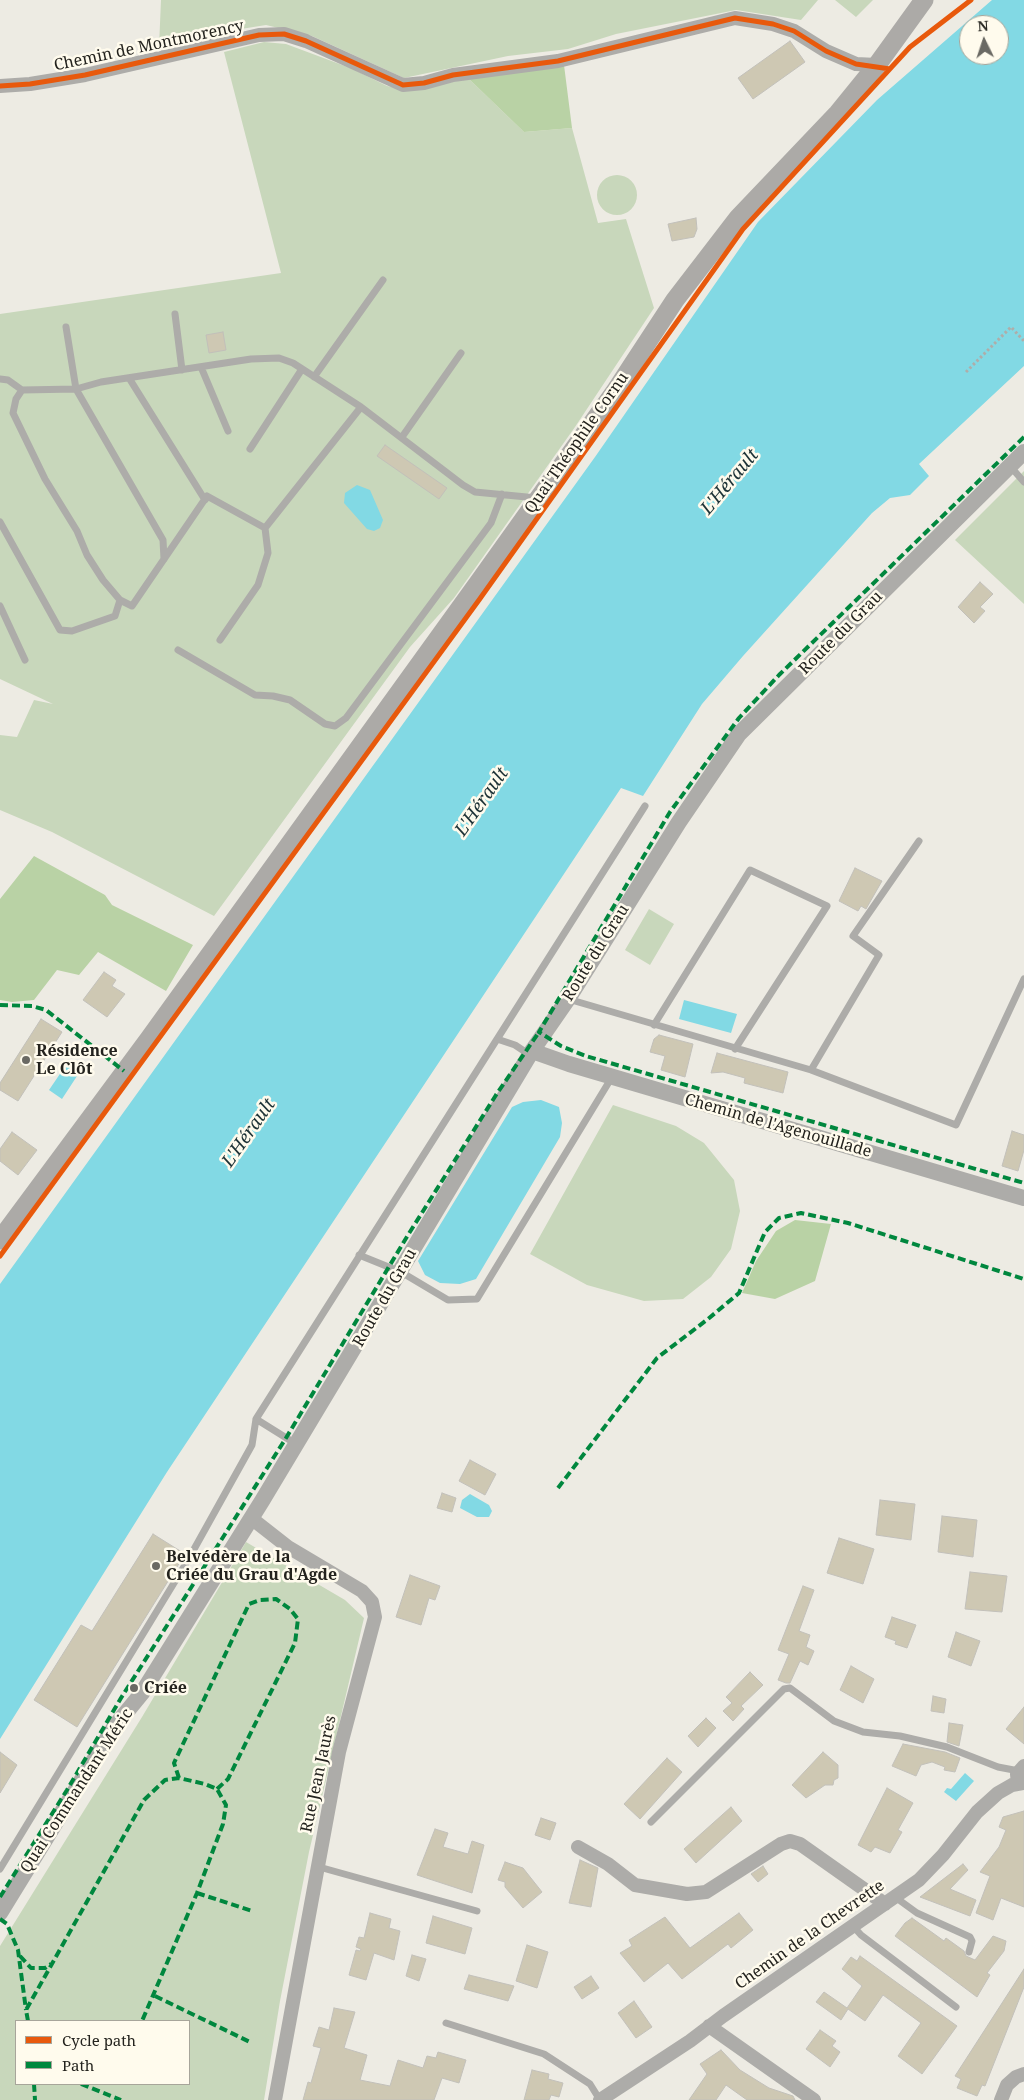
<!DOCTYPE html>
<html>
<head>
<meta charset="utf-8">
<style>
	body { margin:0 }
	#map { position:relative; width:1024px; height:2100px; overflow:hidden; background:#edebe3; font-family:"Noto Serif",serif }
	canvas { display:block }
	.legend { position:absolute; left:15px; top:2020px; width:175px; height:65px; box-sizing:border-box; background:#fffbed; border:1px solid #a7a59a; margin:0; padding:6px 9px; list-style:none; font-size:15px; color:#24231e }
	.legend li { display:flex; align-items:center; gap:10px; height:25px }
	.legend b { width:25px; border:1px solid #a7a59a }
	.north { position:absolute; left:959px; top:15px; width:50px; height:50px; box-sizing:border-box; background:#fffbed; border:1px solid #a7a59a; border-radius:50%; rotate:356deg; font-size:14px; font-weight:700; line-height:20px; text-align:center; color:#24231e }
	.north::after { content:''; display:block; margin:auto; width:18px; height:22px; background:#6a6963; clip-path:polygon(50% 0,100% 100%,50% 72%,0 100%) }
</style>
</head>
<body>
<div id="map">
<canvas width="1024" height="2100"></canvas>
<ul class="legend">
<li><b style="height:6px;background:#e8590c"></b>Cycle path</li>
<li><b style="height:6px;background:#00873e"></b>Path</li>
</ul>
<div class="north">N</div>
</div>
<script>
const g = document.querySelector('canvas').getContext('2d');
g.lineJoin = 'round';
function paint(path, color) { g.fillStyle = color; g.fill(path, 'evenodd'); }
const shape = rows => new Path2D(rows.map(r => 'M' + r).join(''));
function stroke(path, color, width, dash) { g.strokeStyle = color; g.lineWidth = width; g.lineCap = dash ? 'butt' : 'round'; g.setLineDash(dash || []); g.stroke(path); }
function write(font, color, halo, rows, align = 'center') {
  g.font = font + ' "Noto Serif",serif'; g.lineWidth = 5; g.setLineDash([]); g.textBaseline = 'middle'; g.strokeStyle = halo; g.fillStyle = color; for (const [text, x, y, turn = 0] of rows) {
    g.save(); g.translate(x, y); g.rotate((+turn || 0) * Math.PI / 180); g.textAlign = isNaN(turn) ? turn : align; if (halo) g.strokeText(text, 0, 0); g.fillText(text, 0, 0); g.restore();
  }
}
paint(shape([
	[161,0,818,0,801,20,736,10,616,34,568,49,508,56,404,78,312,36,266,25,222,32,159,47],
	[835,0,873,0,856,17],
	[264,42,286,44,353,69,387,86,406,90,469,79,524,132,572,128,598,223,626,219,654,308,575,427,454,598,410,647,214,916,52,832,0,810,0,735,17,737,34,700,53,704,0,679,0,314,281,273,224,52],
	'597 195a20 20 0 1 1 40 0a20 20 0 1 1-40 0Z',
	[1024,471,1024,604,955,540],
	[649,909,674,924,650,965,625,950],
	[613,1105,676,1126,704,1143,734,1180,740,1211,731,1249,711,1277,683,1299,644,1301,587,1285,530,1254],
	[246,1542,345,1600,364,1618,309,1852,280,2001,264,2100,0,2100,0,1946,142,1717],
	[16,2021,189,2021,189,2084,16,2084]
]), '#c8d7bb');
paint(shape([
	[564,65,572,128,524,132,469,79],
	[34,856,105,895,112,905,193,945,166,991,98,952,79,975,57,970,34,1000,12,1002,0,1000,0,899],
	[795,1220,831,1224,815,1281,775,1299,742,1293,756,1261,776,1231]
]), '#b9d2a5');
paint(shape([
	[992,0,1024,0,1024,366,919,464,929,476,910,495,890,498,872,513,743,656,702,704,643,796,621,788,167,1472,0,1739,0,1284,595,457,758,222,877,100],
	[969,25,999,25,999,55,969,55],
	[357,485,370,490,383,520,380,528,374,531,367,529,344,503,345,493],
	[684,1000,737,1014,731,1033,679,1019],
	[66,1065,79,1073,62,1099,49,1090],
	[541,1100,559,1107,562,1123,560,1137,476,1279,460,1284,440,1283,425,1275,418,1261,512,1107,523,1102],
	[470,1494,489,1505,492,1511,489,1517,477,1517,460,1508,462,1500],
	[965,1773,974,1781,956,1801,944,1792,947,1788,951,1789]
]), '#82d9e4');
const building = shape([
	[790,41,805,62,753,99,738,78,790,41],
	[696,218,697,229,694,237,672,241,668,224,696,218],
	[223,332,226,350,209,353,206,335,223,332],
	[385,445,447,488,439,499,377,456,385,445],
	[980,582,993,594,980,607,985,611,974,623,958,607,980,582],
	[855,868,882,881,866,909,861,906,858,911,839,901,855,868],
	[104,972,116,980,112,986,125,994,107,1017,83,1000,104,972],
	[41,1019,62,1032,18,1101,0,1090,0,1083,41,1019],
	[659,1035,693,1044,685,1077,661,1070,665,1056,650,1052,654,1039,659,1035],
	[717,1053,788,1072,783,1093,744,1083,745,1078,723,1072,711,1073,717,1053],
	[1012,1131,1024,1135,1024,1150,1018,1171,1002,1166,1012,1131],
	[12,1132,37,1150,18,1175,0,1161,0,1149,12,1132],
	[470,1460,496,1474,485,1495,459,1481,470,1460],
	[442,1493,456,1498,452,1512,437,1508,442,1493],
	[880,1500,915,1504,911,1540,876,1535,880,1500],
	[942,1516,977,1520,973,1557,938,1552,942,1516],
	[153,1534,185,1554,77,1727,34,1700,81,1625,92,1631,153,1534],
	[839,1538,874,1549,863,1584,827,1573,839,1538],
	[970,1572,1007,1576,1002,1612,965,1609,970,1572],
	[410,1575,440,1586,435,1600,429,1598,421,1625,396,1617,410,1575],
	[803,1586,814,1590,799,1631,810,1635,806,1647,814,1651,808,1665,800,1661,790,1683,786,1683,778,1680,789,1654,778,1650,803,1586],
	[892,1617,916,1625,907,1648,895,1644,896,1641,885,1637,892,1617],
	[956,1632,980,1641,971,1666,948,1657,956,1632],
	[851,1666,874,1679,863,1703,840,1690,851,1666],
	[750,1672,763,1685,741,1706,744,1709,733,1721,723,1711,732,1703,726,1697,750,1672],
	[933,1696,946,1699,944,1713,931,1711,933,1696],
	[1024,1707,1024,1744,1006,1729,1024,1707],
	[706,1718,716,1728,698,1747,688,1736,706,1718],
	[949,1723,963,1725,959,1746,947,1742,949,1723],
	[903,1744,945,1752,960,1758,955,1772,944,1770,945,1767,932,1762,921,1765,916,1776,892,1766,903,1744],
	[0,1752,17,1765,0,1793,0,1752],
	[823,1752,838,1765,838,1778,834,1780,833,1785,825,1785,806,1798,792,1785,823,1752],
	[667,1758,682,1772,640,1819,624,1804,667,1758],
	[887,1788,913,1803,898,1830,902,1832,890,1853,875,1847,871,1852,858,1845,887,1788],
	[731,1807,742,1821,696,1863,684,1849,731,1807],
	[1024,1811,1024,1907,1001,1898,993,1920,976,1913,990,1876,980,1872,999,1847,1006,1830,999,1827,1003,1817,1024,1811],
	[541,1818,556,1823,550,1840,535,1835,541,1818],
	[435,1829,448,1833,443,1847,468,1854,472,1841,484,1845,472,1893,417,1875,435,1829],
	[580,1860,598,1868,591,1907,569,1903,580,1860],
	[505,1862,523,1868,542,1892,523,1908,505,1887,505,1882,498,1880,505,1862],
	[963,1864,968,1870,950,1889,976,1900,970,1916,920,1897,963,1864],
	[763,1866,768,1874,758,1882,751,1874,763,1866],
	[370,1913,391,1919,389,1928,400,1931,394,1960,374,1953,366,1980,349,1975,356,1950,360,1951,361,1949,356,1947,359,1937,364,1938,370,1913],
	[739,1913,753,1930,731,1948,728,1944,682,1979,668,1963,644,1982,620,1953,632,1946,629,1940,665,1917,690,1948,739,1913],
	[433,1916,472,1928,465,1954,426,1943,433,1916],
	[912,1918,944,1941,946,1938,964,1951,966,1956,975,1960,993,1936,1006,1941,1004,1951,987,1973,990,1975,977,1997,895,1936,905,1923,912,1918],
	[527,1945,548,1952,537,1988,516,1981,527,1945],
	[412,1955,426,1959,419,1981,406,1976,412,1955],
	[860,1956,957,2026,922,2074,898,2056,921,2023,883,1995,865,2021,848,2009,841,2020,816,2002,824,1992,847,2008,862,1986,842,1969,851,1957,857,1961,860,1956],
	[1024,1969,1024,1987,985,2086,982,2085,977,2096,957,2088,961,2079,955,2076,1024,1969],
	[469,1975,514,1986,508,2001,464,1989,469,1975],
	[591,1976,599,1988,582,1999,574,1987,591,1976],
	[634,2001,652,2027,636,2038,618,2013,634,2001],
	[334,2008,355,2012,344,2048,367,2055,360,2080,390,2086,398,2060,423,2068,427,2056,436,2058,438,2052,466,2060,459,2083,442,2078,434,2100,303,2100,308,2082,311,2083,321,2048,313,2046,319,2027,329,2030,334,2008],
	[820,2030,836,2041,832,2046,840,2052,830,2067,806,2049,820,2030],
	[721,2050,740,2070,769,2088,793,2096,795,2100,747,2100,726,2085,716,2100,689,2100,707,2074,700,2064,721,2050],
	[532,2070,549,2074,548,2079,563,2083,559,2097,551,2095,549,2100,524,2100,532,2070]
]);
paint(building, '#cec8b3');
stroke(building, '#c2c0ba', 1);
stroke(shape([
	[966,372,1011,327,1024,341]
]), '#afada9', 3, [2.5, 2.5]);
stroke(shape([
	[175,314,182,370],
	[66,327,76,389,163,540,164,559],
	[201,367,228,431],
	[314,377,383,280],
	[129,378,205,500],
	[0,379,8,380,22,390,76,389,101,382,251,359,279,358,293,363,361,407],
	[22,390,16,399,13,413,45,479,77,531,87,555,103,580,120,600,132,606,207,496,265,528,361,407,463,485,475,492,537,498],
	[402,437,461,353],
	[250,449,302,369],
	[1010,466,1024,482],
	[0,522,60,630,72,631,115,616,120,600],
	[0,606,25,660],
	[220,640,258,585,268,553,265,528],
	[178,650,255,695,273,696,290,700,325,724,335,726,346,718,491,523,502,494],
	[568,999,811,1070,956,1125,1024,979],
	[654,1025,750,870,827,906,735,1049],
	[497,1039,515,1045,524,1051,532,1051],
	[811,1070,879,955,853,936,919,841],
	[359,1255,401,1272,448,1300,477,1299,612,1077],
	[256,1419,296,1444],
	[651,1822,784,1689,790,1688,834,1721,863,1732,900,1736,947,1747,998,1767,1019,1771],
	[319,1867,477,1911],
	[0,1869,188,1560,252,1445,256,1419,645,806],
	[895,1897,917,1913,970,1937,972,1941,969,1952],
	[853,1926,861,1935,956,2007],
	[446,2023,544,2054,590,2084,600,2100]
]), '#adaca9', 7);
stroke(shape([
	[0,86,30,84,85,75,259,35,284,34,306,41,403,85,424,83,453,75,558,61,735,18,773,24,794,31,826,51,856,64,877,65],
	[251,1518,288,1547,362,1591,372,1602,375,1617,339,1752,275,2100],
	[1018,1784,1017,1774,1024,1766],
	[578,1847,608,1864,635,1885,687,1894,706,1892,781,1844,790,1841,800,1844,885,1904],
	[709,2026,814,2100],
	[600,2100,690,2041,723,2016,919,1880,943,1855,977,1812,998,1793,1012,1785,1024,1783],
	[1001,2100,1007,2085,1016,2077,1024,2074]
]), '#adaca9', 14);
stroke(shape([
	[532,1051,569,1064,1024,1198],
	[0,1913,115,1726,142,1693,262,1501,532,1051,568,999,679,822,739,734,1024,452]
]), '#adaca9', 16);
stroke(shape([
	[0,1240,149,1039,481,579,616,390,675,300,738,218,838,113,877,65,924,0]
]), '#acaaa7', 19);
stroke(shape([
	[1024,437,779,675,739,718,670,812,539,1032,561,1046,586,1056,1024,1183],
	[0,1005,32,1006,46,1010,124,1071],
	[558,1488,657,1358,708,1319,739,1293,765,1232,779,1218,801,1213,848,1223,1024,1279],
	[179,1778,174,1763,249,1604,260,1600,276,1599,290,1609,298,1619,295,1643,228,1779,217,1789],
	[197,1893,252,1911],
	[0,1897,67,1790,121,1698,286,1438,408,1235,496,1095,539,1032],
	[0,1919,7,1924,18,1950,26,2010],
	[20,1956,31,1968,45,1968,51,1964],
	[155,1996,252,2043],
	[28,2021,26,2010,144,1800,165,1780,179,1778,205,1784,217,1789,226,1805,223,1824,197,1893,142,2021],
	[34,2084,35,2100],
	[81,2084,121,2100]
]), '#00873e', 4, [8, 4]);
stroke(shape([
	[0,86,30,84,85,75,259,35,284,34,306,41,403,85,424,83,453,75,558,61,735,18,773,24,794,31,826,51,856,64,890,69],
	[0,1256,479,600,743,229,910,47,971,0]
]), '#e8590c', 5);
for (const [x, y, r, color] of [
	[26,1060,5,"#6a6963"],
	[156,1566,5,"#6a6963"],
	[134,1688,5,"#6a6963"]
]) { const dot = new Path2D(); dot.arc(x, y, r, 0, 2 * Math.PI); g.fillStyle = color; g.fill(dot); stroke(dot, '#fffbed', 2); }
write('16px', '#24231e', '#fffbed', [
	["Chemin de Montmorency",149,46,-12],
	["Quai Théophile Cornu",577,443,-55],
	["Route du Grau",841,633,-45],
	["Route du Grau",596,953,-58],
	["Chemin de l'Agenouillade",778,1126,16],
	["Route du Grau",385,1298,-60],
	["Rue Jean Jaurès",319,1774,-78],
	["Quai Commandant Méric",77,1791,-57],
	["Chemin de la Chevrette",810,1935,-35]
]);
write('bold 16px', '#24231e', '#fffbed', [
	["Résidence",36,1051],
	["Le Clôt",36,1069],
	["Belvédère de la",166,1557],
	["Criée du Grau d'Agde",166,1575],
	["Criée",144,1688]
], 'left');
write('italic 18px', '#1d3236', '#fffbed', [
	["L'Hérault",730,482,-50],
	["L'Hérault",482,802,-55],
	["L'Hérault",249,1133,-55]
]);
</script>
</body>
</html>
